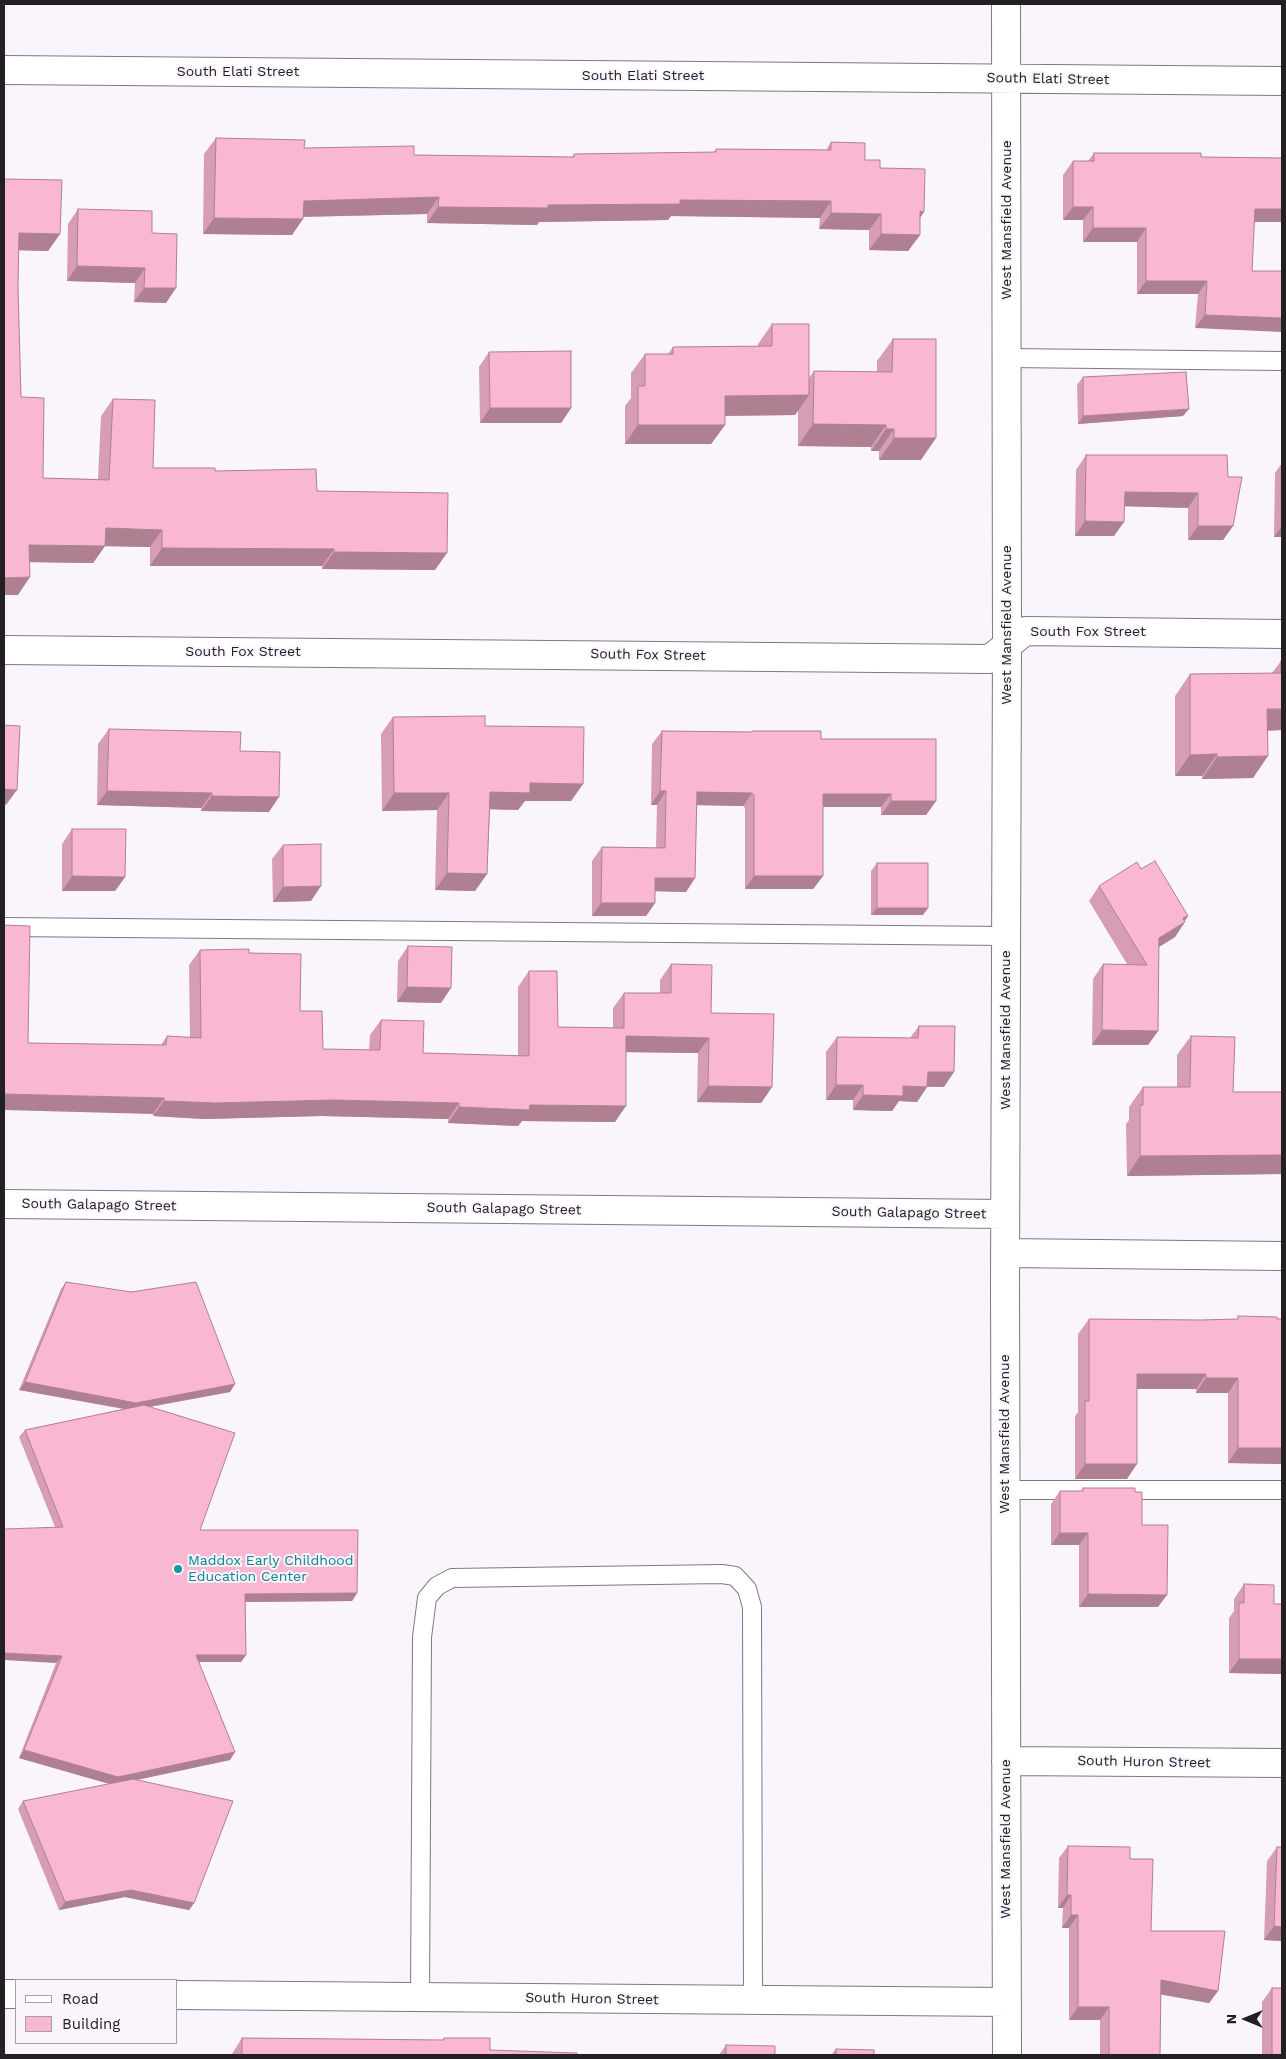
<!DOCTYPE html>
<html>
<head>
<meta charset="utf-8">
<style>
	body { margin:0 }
	#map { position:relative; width:1286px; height:2059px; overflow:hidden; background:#faf5fc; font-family:"Work Sans",sans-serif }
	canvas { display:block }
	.frame { position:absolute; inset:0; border:5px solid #222023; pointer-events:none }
	.legend { position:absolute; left:15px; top:1979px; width:162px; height:65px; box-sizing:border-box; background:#faf5fc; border:1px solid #a4a0a5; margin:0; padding:6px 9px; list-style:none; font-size:15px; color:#222023 }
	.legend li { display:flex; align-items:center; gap:10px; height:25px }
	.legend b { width:25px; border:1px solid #a4a0a5 }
	.north { position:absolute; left:1221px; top:1994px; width:50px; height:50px; -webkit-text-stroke:4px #faf5fc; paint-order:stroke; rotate:270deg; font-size:14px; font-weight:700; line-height:20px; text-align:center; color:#222023 }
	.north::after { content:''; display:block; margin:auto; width:18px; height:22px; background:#222023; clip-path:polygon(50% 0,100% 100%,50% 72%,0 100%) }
</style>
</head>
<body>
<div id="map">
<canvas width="1286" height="2059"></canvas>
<div class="frame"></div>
<ul class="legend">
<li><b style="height:6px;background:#fff"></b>Road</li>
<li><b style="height:14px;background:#f9b7d1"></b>Building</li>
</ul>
<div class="north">N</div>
</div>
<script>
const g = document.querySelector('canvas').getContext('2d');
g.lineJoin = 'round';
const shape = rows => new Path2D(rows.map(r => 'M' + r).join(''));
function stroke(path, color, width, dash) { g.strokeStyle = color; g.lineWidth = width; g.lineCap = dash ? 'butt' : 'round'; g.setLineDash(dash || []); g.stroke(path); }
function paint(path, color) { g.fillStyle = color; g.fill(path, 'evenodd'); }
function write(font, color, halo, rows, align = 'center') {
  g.font = font + ' "Work Sans",sans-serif'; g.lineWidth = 4; g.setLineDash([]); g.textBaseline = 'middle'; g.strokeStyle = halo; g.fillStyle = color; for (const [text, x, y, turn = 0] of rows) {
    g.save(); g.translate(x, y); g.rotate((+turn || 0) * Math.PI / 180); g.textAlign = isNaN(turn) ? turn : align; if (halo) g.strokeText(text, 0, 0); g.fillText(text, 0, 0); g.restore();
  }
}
const service = shape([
	[1007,358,1282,361],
	[4,927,1006,936],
	[1005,1490,1282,1490],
	[420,1997,422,1637,427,1598,437,1586,452,1578,722,1574,735,1576,747,1589,752,1607,753,2001]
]);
const minor = shape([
	[1006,4,1007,644,1005,1284,1007,2055],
	[4,70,1282,81],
	[4,650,990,659,1025,631,1282,634],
	[4,1204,1005,1214],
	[1005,1253,1282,1256],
	[1006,1761,1282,1763],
	[4,1994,16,1994],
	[176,1995,1007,2002]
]);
stroke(service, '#7d797e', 20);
stroke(minor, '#7d797e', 30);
stroke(service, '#fff', 18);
stroke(minor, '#fff', 28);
paint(shape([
	[216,138,304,148,414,155,572,157,574,154,714,152,716,149,826,150,831,142,880,168,920,218,920,235,908,251,869,250,869,230,819,229,820,218,671,216,668,220,539,222,537,225,427,223,427,214,303,217,292,235,203,234,204,154],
	[1094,153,1201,157,1282,158,1282,222,1254,222,1252,271,1195,328,1198,294,1137,294,1137,242,1083,242,1083,220,1063,220,1063,175,1073,161,1088,161],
	[4,179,60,234,48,251,19,250,18,287,21,397,43,478,98,479,101,416,113,399,153,468,215,471,317,491,435,570,322,569,322,566,150,566,150,547,105,546,93,563,29,562,18,595,4,595],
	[78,209,152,233,166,303,134,302,135,283,67,281,68,224],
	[772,324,809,378,814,371,877,372,877,361,893,339,921,460,879,460,879,451,871,451,871,447,798,446,798,411,795,415,725,416,725,425,711,444,625,444,625,406,631,398,631,373,645,354,668,354,673,347,758,346,758,344],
	[489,352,571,408,561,423,480,423,479,367],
	[1083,377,1183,416,1078,424,1077,385],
	[1086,455,1228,477,1233,526,1223,540,1188,540,1188,508,1125,506,1114,536,1075,536,1076,470],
	[1282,463,1282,537,1274,537,1275,473],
	[1281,661,1282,730,1267,731,1253,778,1202,779,1202,776,1175,776,1175,696,1190,674,1272,673],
	[393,717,485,726,583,784,571,801,525,801,518,810,490,809,487,874,475,891,435,890,437,810,382,811,381,734],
	[109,729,240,751,269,812,201,811,201,808,97,805,98,744],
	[662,731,751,732,752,731,821,739,936,801,926,815,881,815,881,807,823,807,823,876,813,889,745,889,745,808,743,806,697,805,695,878,686,892,655,891,655,903,646,916,592,916,592,861,602,847,656,848,657,805,651,805,652,744],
	[72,829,125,877,115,891,62,891,62,844],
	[283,845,311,901,273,902,272,859],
	[877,863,923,915,871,915,871,871],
	[1141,869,1188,916,1175,937,1159,947,1158,1031,1148,1045,1092,1045,1093,979,1103,964,1127,964,1089,901,1099,886],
	[408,946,441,1003,397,1002,398,961],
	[200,950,249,953,300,1011,323,1049,369,1050,370,1035,381,1020,423,1053,518,1056,518,987,529,971,558,1027,613,1028,613,1008,624,993,660,993,660,980,671,964,772,1087,761,1103,697,1102,698,1053,626,1052,615,1122,522,1121,518,1126,448,1123,448,1119,322,1116,204,1119,153,1116,153,1114,28,1043,161,1045,167,1036,190,1038,189,965],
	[919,1026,944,1087,927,1087,917,1102,899,1101,892,1111,853,1110,853,1100,826,1100,826,1052,837,1037,910,1038],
	[1191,1036,1233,1092,1282,1092,1282,1174,1127,1176,1126,1124,1129,1120,1129,1107,1143,1087,1177,1087,1177,1055],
	[66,1282,230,1392,150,1407,200,1530,357,1593,352,1601,245,1602,246,1655,241,1662,199,1662,230,1760,136,1780,194,1903,189,1910,125,1897,59,1910,18,1809,23,1801,110,1784,19,1758,56,1663,55,1527,19,1437,25,1430,124,1409,19,1390,61,1289],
	[1238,1316,1282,1464,1228,1463,1228,1393,1196,1393,1196,1389,1137,1389,1127,1479,1075,1479,1075,1416,1078,1412,1078,1334,1089,1319,1201,1320,1237,1319],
	[1083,1488,1135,1492,1158,1607,1079,1607,1079,1545,1051,1545,1051,1504,1060,1491,1081,1491],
	[1244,1584,1274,1604,1282,1604,1282,1674,1229,1673,1229,1618,1234,1611,1234,1599],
	[1068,1846,1130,1859,1151,1931,1218,1991,1209,2003,1161,1994,1160,2055,1100,2055,1100,2020,1069,2020,1069,1928,1062,1928,1063,1908,1058,1908,1059,1858],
	[1277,1847,1282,1941,1264,1940,1267,1861],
	[1272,1988,1282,2055,1262,2055,1262,2002],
	[242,2038,442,2040,444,2038,490,2050,577,2055,232,2055,232,2054],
	[726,2045,775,2055,719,2055],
	[836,2049,874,2055,831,2055]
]), '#d69db4');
paint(shape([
	[439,197,427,214,292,217,304,201],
	[680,200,831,201,820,218,671,216,668,220,539,222,537,225,427,223,438,207,548,205],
	[1073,207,1093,207,1083,220,1063,220],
	[1255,209,1282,209,1282,222,1245,222],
	[920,211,924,212,913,228],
	[831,213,881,214,869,230,819,229],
	[214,218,303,219,292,235,203,234],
	[1093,228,1146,228,1137,242,1083,242],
	[19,233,60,234,48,251,7,250],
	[881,234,920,235,908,251,869,250],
	[77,266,145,268,135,283,67,281],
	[1146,281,1207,281,1198,294,1137,294],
	[144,288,176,288,166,303,134,302],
	[1205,315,1282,318,1282,332,1195,328],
	[809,395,795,415,711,416,725,396],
	[490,408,571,408,561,423,480,423],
	[1189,409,1183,416,1078,424,1083,416],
	[813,424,886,425,871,447,798,446],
	[638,425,725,425,711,444,625,444],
	[886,429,894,429,879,451,871,451],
	[894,438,936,438,921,460,879,460],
	[1125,492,1198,493,1188,508,1115,506],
	[1085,521,1124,522,1114,536,1075,536],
	[1198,526,1233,526,1223,540,1188,540],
	[1282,526,1282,537,1274,537],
	[106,528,162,530,150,547,94,546],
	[29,545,105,546,93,563,17,562],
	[162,548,334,549,322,566,150,566],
	[334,552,447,553,435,570,322,569],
	[30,577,18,595,4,595,4,578],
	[1267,709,1282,709,1282,730,1252,731],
	[1217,754,1202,776,1175,776,1190,755],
	[1268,756,1253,778,1202,779,1217,757],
	[530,783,583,784,571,801,525,801,518,810,478,809,490,792],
	[4,789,17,790,6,805,4,804],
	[107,791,212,793,201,808,97,805],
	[660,791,666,791,657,805,651,805],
	[697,792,752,793,743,806,688,805],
	[394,793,449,793,437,810,382,811],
	[823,794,891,794,881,807,813,807],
	[212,796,279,797,269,812,201,811],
	[891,801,936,801,926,815,881,815],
	[447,873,487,874,475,891,435,890],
	[72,876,125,877,115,891,62,891],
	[754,876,823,876,813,889,745,889],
	[655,878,695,878,686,892,646,891],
	[321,886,311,901,273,902,283,887],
	[601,903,655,903,646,916,592,916],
	[877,908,928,908,923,915,871,915],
	[1188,916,1183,923,1185,922,1175,937,1149,953,1159,938,1183,918],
	[407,987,451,988,441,1003,397,1002],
	[1102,1030,1158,1031,1148,1045,1092,1045],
	[626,1036,709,1038,698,1053,615,1052],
	[928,1072,954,1072,944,1087,918,1086],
	[836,1085,863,1085,853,1100,826,1100],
	[708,1086,772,1087,761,1103,697,1102],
	[903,1086,927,1087,917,1102,899,1101,892,1111,853,1110,863,1095],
	[4,1094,164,1098,153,1114,4,1110],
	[333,1100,459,1103,448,1119,322,1116,204,1119,153,1116,164,1101],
	[530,1105,626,1106,615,1122,522,1121,518,1126,448,1123,459,1107],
	[1282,1155,1282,1174,1127,1176,1140,1156],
	[1137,1374,1206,1374,1196,1389,1127,1389],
	[1206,1378,1238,1378,1228,1393,1196,1393],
	[25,1382,235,1384,230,1392,131,1410,19,1390],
	[1238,1448,1282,1448,1282,1464,1228,1463],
	[1085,1464,1137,1464,1127,1479,1075,1479],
	[1060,1533,1088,1533,1079,1545,1051,1545],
	[357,1593,352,1601,240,1602,245,1594],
	[1088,1594,1167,1595,1158,1607,1079,1607],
	[4,1653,62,1656,56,1663,4,1660],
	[196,1655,246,1655,241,1662,190,1662],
	[1239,1659,1282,1659,1282,1674,1229,1673],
	[24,1750,235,1752,230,1760,113,1785,19,1758],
	[131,1890,194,1903,189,1910,125,1897,59,1910,65,1902],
	[1067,1895,1071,1895,1063,1908,1058,1908],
	[1071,1915,1078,1915,1069,1928,1062,1928],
	[1274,1926,1282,1927,1282,1941,1264,1940],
	[1161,1980,1218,1991,1209,2003,1152,1993],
	[1078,2007,1109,2007,1100,2020,1069,2020]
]), '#ae8092');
const building = shape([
	[216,138,305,140,304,148,414,146,414,155,574,157,574,154,716,152,716,149,831,150,831,142,865,143,865,160,880,160,880,168,925,169,924,212,920,211,920,235,881,234,881,214,831,213,831,201,680,200,680,204,548,205,548,208,438,207,439,197,304,201,303,219,214,218,216,138],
	[1094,153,1201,153,1201,157,1282,158,1282,209,1255,209,1252,271,1282,271,1282,318,1205,315,1207,281,1146,281,1146,228,1093,228,1093,207,1073,207,1073,161,1094,161,1094,153],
	[4,179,62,180,60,234,19,233,18,287,21,397,44,398,43,478,109,480,113,399,155,400,153,468,215,468,215,471,316,469,317,491,448,493,447,553,334,552,334,549,162,548,162,530,106,528,105,546,29,545,30,577,4,578,4,179],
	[78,209,152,211,152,233,177,234,176,288,144,288,145,268,77,266,78,209],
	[772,324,809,324,809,395,725,396,725,425,638,425,638,386,645,386,645,354,673,354,673,347,772,346,772,324],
	[893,339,936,339,936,438,894,438,894,429,886,429,886,425,813,424,814,371,892,372,893,339],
	[571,351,571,408,490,408,489,352,571,351],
	[1186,372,1189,409,1083,416,1083,377,1186,372],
	[1086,455,1227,455,1228,477,1242,477,1233,526,1198,526,1198,493,1125,492,1124,522,1085,521,1086,455],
	[1281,661,1282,661,1282,709,1267,709,1268,756,1217,757,1217,754,1190,755,1190,674,1281,673,1281,661],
	[485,716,485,726,584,727,583,784,530,783,530,793,490,792,487,874,447,873,449,793,394,793,393,717,485,716],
	[4,725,20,726,17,790,4,789,4,725],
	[109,729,241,732,240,751,280,752,279,797,212,796,212,793,107,791,109,729],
	[662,731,752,732,752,731,821,731,821,739,936,739,936,801,891,801,891,794,823,794,823,876,754,876,754,795,752,793,697,792,695,878,655,878,655,903,601,903,602,847,665,848,666,791,660,791,662,731],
	[72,829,126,829,125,877,72,876,72,829],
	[321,844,321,886,283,887,283,845,321,844],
	[1155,861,1188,916,1183,918,1185,922,1159,938,1158,1031,1102,1030,1103,964,1147,965,1099,886,1137,862,1141,869,1155,861],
	[877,863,928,863,928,908,877,908,877,863],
	[4,925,30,926,28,1043,166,1045,167,1036,201,1038,200,950,249,949,249,953,301,954,300,1011,322,1011,323,1049,380,1050,381,1020,424,1021,423,1053,529,1056,529,971,557,971,558,1027,624,1028,624,993,671,993,671,964,712,965,711,1013,774,1014,772,1087,708,1086,709,1038,626,1036,626,1106,530,1105,529,1110,459,1107,459,1103,333,1100,215,1103,164,1101,164,1098,4,1094,4,925],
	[408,946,452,947,451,988,407,987,408,946],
	[919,1026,955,1026,954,1072,928,1072,927,1087,903,1086,903,1096,863,1095,863,1085,836,1085,837,1037,918,1038,919,1026],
	[1191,1036,1235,1037,1233,1092,1282,1092,1282,1155,1140,1156,1140,1105,1143,1105,1143,1087,1190,1087,1191,1036],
	[66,1282,131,1292,196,1282,235,1384,136,1403,25,1382,66,1282],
	[1238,1316,1277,1317,1277,1319,1282,1319,1282,1448,1238,1448,1238,1378,1206,1378,1206,1374,1137,1374,1137,1464,1085,1464,1085,1401,1089,1401,1089,1319,1201,1320,1238,1319,1238,1316],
	[144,1405,235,1433,200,1530,358,1530,357,1593,245,1594,246,1655,196,1655,235,1752,118,1777,24,1750,62,1656,4,1653,4,1529,63,1527,25,1430,144,1405],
	[1083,1488,1135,1488,1135,1492,1142,1492,1142,1525,1168,1525,1167,1595,1088,1594,1088,1533,1060,1533,1060,1491,1083,1491,1083,1488],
	[1244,1584,1274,1585,1274,1604,1282,1604,1282,1659,1239,1659,1239,1603,1244,1603,1244,1584],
	[133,1779,233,1801,194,1903,131,1890,65,1902,23,1801,133,1779],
	[1068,1846,1130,1847,1130,1859,1153,1859,1151,1931,1225,1931,1218,1991,1161,1980,1160,2055,1109,2055,1109,2007,1078,2007,1078,1915,1071,1915,1071,1895,1067,1895,1068,1846],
	[1277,1847,1282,1847,1282,1927,1274,1926,1277,1847],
	[1272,1988,1282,1988,1282,2055,1272,2055,1272,1988],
	[242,2038,444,2040,444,2038,490,2038,490,2050,577,2053,577,2055,242,2055,242,2038],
	[726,2045,775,2046,775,2055,726,2055,726,2045],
	[836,2049,874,2050,874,2055,836,2055,836,2049]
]);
paint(building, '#f9b7d1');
stroke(building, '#ae8092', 1);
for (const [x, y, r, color] of [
	[178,1569,5,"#0f9aa8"]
]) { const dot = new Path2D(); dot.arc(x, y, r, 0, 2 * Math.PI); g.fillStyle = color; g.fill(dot); stroke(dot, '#faf5fc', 2); }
write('14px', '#222023', '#faf5fc', [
	["South Elati Street",238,72],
	["South Elati Street",643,76],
	["South Elati Street",1048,79,1],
	["West Mansfield Avenue",1007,220,-90],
	["West Mansfield Avenue",1007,625,-90],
	["South Fox Street",1088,632],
	["South Fox Street",243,652],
	["South Fox Street",648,655,1],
	["West Mansfield Avenue",1006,1030,-90],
	["South Galapago Street",99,1205,1],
	["South Galapago Street",504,1209,1],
	["South Galapago Street",909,1213,1],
	["West Mansfield Avenue",1005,1434,-90],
	["South Huron Street",1144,1762,1],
	["West Mansfield Avenue",1006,1839,-90],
	["South Huron Street",592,1999,1]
]);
write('14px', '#0d838f', '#faf5fc', [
	["Maddox Early Childhood",188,1561],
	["Education Center",188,1577]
], 'left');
</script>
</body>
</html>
